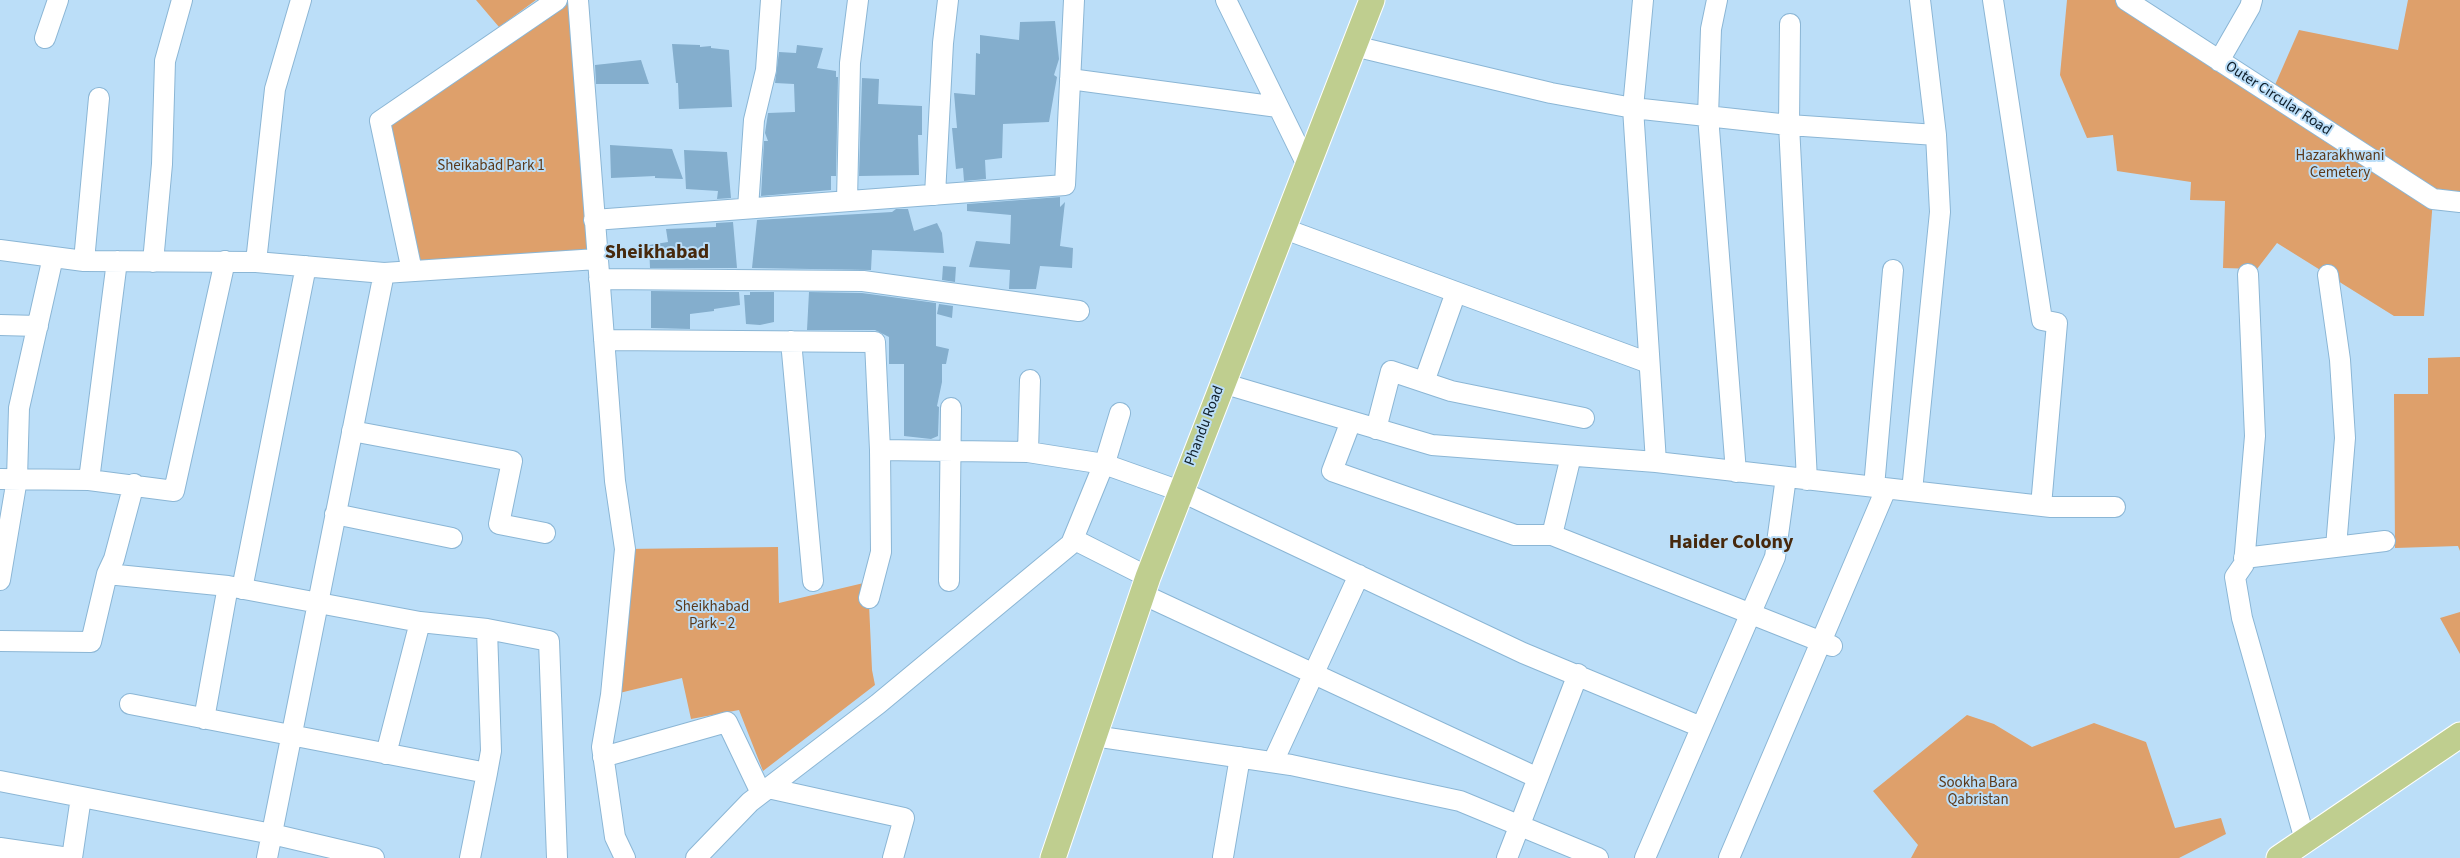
<!DOCTYPE html>
<html>
<head>
<meta charset="utf-8">
<style>
	body { margin:0 }
	canvas { display:block; background:#bbdef8 }
</style>
</head>
<body>
<canvas width="2460" height="858"></canvas>
<script>
const g = document.querySelector('canvas').getContext('2d');
g.lineJoin = 'round';
function paint(path, color) { g.fillStyle = color; g.fill(path, 'evenodd'); }
const shape = rows => new Path2D(rows.map(r => 'M' + r).join(''));
function stroke(path, color, width, dash) { g.strokeStyle = color; g.lineWidth = width; g.lineCap = dash ? 'butt' : 'round'; g.setLineDash(dash || []); g.stroke(path); }
function write(font, color, halo, rows, align = 'center') {
  g.font = font + ' "Source Sans 3",sans-serif'; g.lineWidth = 4; g.setLineDash([]); g.textBaseline = 'middle'; g.strokeStyle = halo; g.fillStyle = color; for (const [text, x, y, turn = 0] of rows) {
    g.save(); g.translate(x, y); g.rotate((+turn || 0) * Math.PI / 180); g.textAlign = isNaN(turn) ? turn : align; if (halo) g.strokeText(text, 0, 0); g.fillText(text, 0, 0); g.restore();
  }
}
paint(shape([
	[476,0,536,0,499,27],
	[557,0,578,0,597,259,412,271,380,121],
	[2067,0,2126,0,2271,94,2299,30,2398,50,2408,0,2460,0,2460,203,2433,199,2424,316,2394,316,2277,243,2257,269,2223,268,2225,201,2190,200,2191,182,2117,171,2113,135,2087,138,2060,75],
	[2460,357,2460,551,2458,546,2395,548,2394,394,2428,394,2428,358],
	[778,547,779,603,868,582,872,670,875,685,763,771,739,710,691,719,682,678,611,695,625,549],
	[2460,612,2460,654,2440,618],
	[1967,715,1994,724,2032,747,2094,723,2146,742,2175,828,2221,818,2226,834,2179,858,1911,858,1918,845,1873,791]
]), '#dea06b');
paint(shape([
	[1055,21,1059,59,1054,75,1057,77,1049,122,1003,124,1002,158,985,160,986,179,964,181,963,168,956,169,952,128,957,128,954,93,975,95,976,53,980,54,980,35,1019,40,1020,22],
	[672,44,700,45,700,47,711,46,711,48,729,50,732,107,679,109,678,83,676,83],
	[797,45,823,48,817,68,836,71,836,77,838,77,836,176,831,176,831,190,761,196,764,141,768,141,765,133,768,113,795,112,794,84,775,83,779,52,796,53],
	[641,60,649,84,596,84,595,65],
	[862,78,879,79,878,104,922,106,922,135,918,135,919,175,859,176],
	[610,145,672,149,683,179,655,178,655,176,611,178],
	[684,150,727,152,731,198,717,199,718,191,686,189],
	[1060,197,1060,207,1065,202,1060,246,1073,248,1072,268,1040,266,1036,289,1009,289,1010,270,969,267,976,241,1010,244,1011,215,967,211,967,204],
	[896,209,908,209,914,231,937,223,942,233,944,253,872,250,871,270,752,268,757,220,892,212],
	[733,222,737,268,650,268,649,245,668,242,666,229,716,227,716,223],
	[943,266,956,267,955,282,942,280],
	[651,291,739,292,740,305,714,309,714,311,690,314,690,329,651,328],
	[750,292,774,292,774,322,760,325,746,324,744,295,750,295],
	[809,292,862,293,936,303,936,346,949,349,946,364,942,364,942,382,937,406,939,407,938,436,931,439,904,436,904,364,889,364,889,337,875,330,807,330],
	[939,304,953,306,952,318,937,314]
]), '#84aecd');
const minor = shape([
	[578,0,615,481,625,549,611,695,602,747,615,837,625,858],
	[1226,0,1307,165],
	[1643,0,1633,108,1656,462],
	[1717,0,1711,29,1708,116,1736,472],
	[1993,0,2042,320,2057,323,2041,506],
	[2126,0,2433,199,2460,202],
	[1790,24,1789,125,1807,480],
	[45,38,58,0],
	[1354,46,1551,93,1633,108,1789,125,1936,135],
	[2219,61,2250,7,2252,0],
	[1070,79,1278,107],
	[935,195,943,43,948,0],
	[847,201,850,63,858,0],
	[748,208,754,120,766,70,771,0],
	[594,220,1065,185,1074,0],
	[1282,228,1649,363],
	[0,250,84,261,256,262,384,273,597,259],
	[84,261,99,98],
	[117,261,89,480,174,491,225,261],
	[153,262,162,164,165,61,182,0],
	[256,262,275,89,301,0],
	[412,271,380,121,557,0],
	[2248,274,2255,436,2244,564,2235,577,2242,618,2305,840],
	[2328,275,2340,360,2345,438,2336,547],
	[599,279,863,281,1079,311],
	[0,325,38,326],
	[604,340,875,342,880,450,881,552,869,598],
	[791,341,813,581],
	[1424,382,1456,292],
	[1222,383,1432,445,1656,462,2051,507,2115,507],
	[1351,421,1332,471,1515,535,1552,535],
	[1376,429,1391,371,1451,391,1584,418],
	[352,431,512,461,499,524,545,533],
	[880,450,1028,452,1104,464,1180,491,1523,653,1701,727],
	[1028,452,1030,380],
	[1571,456,1552,535,1832,646],
	[0,479,89,480],
	[1874,487,1893,270],
	[1912,491,1940,212,1936,135,1920,0],
	[335,514,452,538],
	[1073,539,1148,577],
	[2244,558,2385,541],
	[107,574,228,586,420,622,386,754],
	[0,580,17,479,19,408,53,257],
	[949,581,951,408],
	[242,589,306,266],
	[1142,594,1538,778],
	[420,622,487,629,549,641,557,858],
	[0,641,91,642,107,574,114,559,134,484],
	[130,704,487,773,470,858],
	[204,719,228,586],
	[1094,736,1291,765,1460,801,1598,858],
	[603,757,727,722,761,793],
	[1273,762,1359,575],
	[487,773,491,751,487,629],
	[0,781,272,834,374,858],
	[768,788,904,818,893,858],
	[0,848,69,858],
	[1223,857,1240,757],
	[72,858,81,797],
	[267,858,384,273],
	[696,858,750,802,878,704,1071,544,1107,456,1120,413],
	[1507,858,1578,674],
	[1645,858,1775,557,1786,477],
	[1729,858,1886,489]
]);
const major = shape([
	[1053,858,1148,577,1372,0],
	[2279,858,2460,735]
]);
stroke(minor, '#8bb6d5', 22);
stroke(major, '#fff', 27);
stroke(minor, '#fff', 20);
stroke(major, '#bfce8f', 25);
write('15px', '#0e1e2a', '#bbdef8', [
	["Outer Circular Road",2278,99,33],
	["Phandu Road",1205,426,-69]
]);
write('15px', '#5c3a1b', '#bbdef8', [
	["Hazarakhwani",2340,157],
	["Cemetery",2340,174],
	["Sheikabād Park 1",491,167],
	["Sheikhabad",712,608],
	["Park - 2",712,625],
	["Sookha Bara",1978,784],
	["Qabristan",1978,801]
]);
write('bold 20px', '#47290d', '#bbdef8', [
	["Sheikhabad",657,254],
	["Haider Colony",1731,544]
]);
</script>
</body>
</html>
